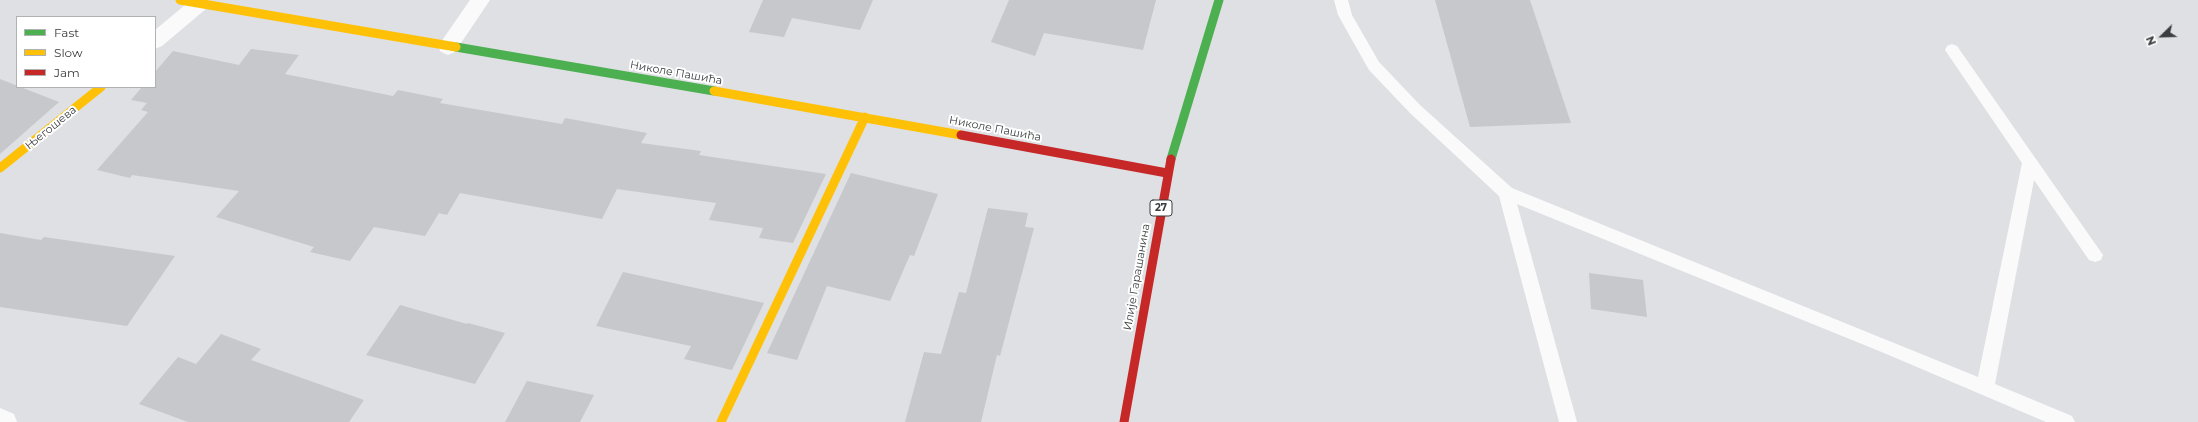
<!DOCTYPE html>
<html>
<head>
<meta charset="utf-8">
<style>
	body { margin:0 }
	#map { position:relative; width:2198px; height:422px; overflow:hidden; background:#dee0e3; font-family:Montserrat,sans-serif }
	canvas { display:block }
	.legend { position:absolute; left:16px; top:16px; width:140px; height:72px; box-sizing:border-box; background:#fff; border:1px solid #b0b1b2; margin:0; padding:5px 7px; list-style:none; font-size:12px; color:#3a3c3e }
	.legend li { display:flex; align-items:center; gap:8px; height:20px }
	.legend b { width:20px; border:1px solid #b0b1b2 }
	.north { position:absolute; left:2142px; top:16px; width:40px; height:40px; -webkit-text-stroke:3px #fff; paint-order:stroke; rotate:247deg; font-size:11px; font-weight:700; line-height:16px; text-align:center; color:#3a3c3e }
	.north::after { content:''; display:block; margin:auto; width:14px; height:18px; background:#3a3c3e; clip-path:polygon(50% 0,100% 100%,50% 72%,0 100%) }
</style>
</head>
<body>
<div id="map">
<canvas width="2198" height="422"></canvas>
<ul class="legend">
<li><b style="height:5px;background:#4caf50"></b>Fast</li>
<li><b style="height:5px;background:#ffc107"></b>Slow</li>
<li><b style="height:5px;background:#c62828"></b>Jam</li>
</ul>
<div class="north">N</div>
</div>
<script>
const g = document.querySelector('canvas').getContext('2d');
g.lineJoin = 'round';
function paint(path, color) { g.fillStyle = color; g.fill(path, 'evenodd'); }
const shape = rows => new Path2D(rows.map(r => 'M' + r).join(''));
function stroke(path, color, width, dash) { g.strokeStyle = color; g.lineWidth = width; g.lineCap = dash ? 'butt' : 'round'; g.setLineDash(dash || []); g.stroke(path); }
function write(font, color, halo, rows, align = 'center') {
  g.font = font + ' Montserrat,sans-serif'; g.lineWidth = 4; g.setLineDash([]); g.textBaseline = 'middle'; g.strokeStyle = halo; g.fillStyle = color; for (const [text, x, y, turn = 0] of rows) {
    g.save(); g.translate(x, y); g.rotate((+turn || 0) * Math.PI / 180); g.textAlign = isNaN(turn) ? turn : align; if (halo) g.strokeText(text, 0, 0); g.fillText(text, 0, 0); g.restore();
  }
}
paint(shape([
	[763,0,873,0,860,30,792,18,784,37,749,32],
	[1009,0,1156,0,1143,50,1044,33,1035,56,991,42],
	[1435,0,1530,0,1571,123,1470,127],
	[251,49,299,55,285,74,393,96,398,90,443,99,440,103,562,124,565,118,647,133,641,143,701,151,699,155,826,174,793,243,759,238,763,228,709,220,716,203,617,189,602,219,460,193,447,215,439,213,425,236,374,227,350,261,310,252,314,247,216,217,239,191,132,175,130,178,97,170,148,112,141,110,147,103,131,100,142,87,155,87,155,72,173,51,239,65],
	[0,79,59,102,0,154],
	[851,173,938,194,914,256,910,255,890,301,827,286,797,360,767,353],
	[988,208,1028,213,1025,227,1034,228,1000,356,997,355,981,422,905,422,924,352,941,354,959,292,966,293],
	[0,233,41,240,44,237,175,256,127,326,0,307],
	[623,272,764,303,732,370,684,359,691,346,596,326],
	[1589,273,1643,280,1647,317,1591,309],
	[400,305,467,324,468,323,505,333,475,384,366,355],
	[221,334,261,349,251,360,364,400,349,422,188,422,139,404,178,357,196,364],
	[527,381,594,395,580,422,505,422]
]), '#c7c8cb');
paint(shape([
	[1334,0,1348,0,1352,15,1379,62,1420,105,1512,188,1978,377,2022,163,1945,50,1947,46,1952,44,1957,46,2103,255,2101,260,2095,262,2089,260,2034,180,1995,384,2072,416,2075,422,2046,422,1884,353,1517,204,1577,422,1559,422,1499,196,1410,113,1369,70,1338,15,1334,0]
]), '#fafafb');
paint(shape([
	[191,0,208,0,210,3,207,8,162,46,155,49,155,30,191,0],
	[470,0,490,0,455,52,448,55,441,52,438,47,441,42,470,0],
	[0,408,14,414,17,422,0,422,0,408]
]), '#fafafb');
stroke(shape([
	[456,47,714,91],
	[1171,159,1219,0]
]), '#4caf50', 9);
stroke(shape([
	[180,0,456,47],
	[714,91,961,135],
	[0,168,101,87],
	[721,422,865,117]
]), '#ffc107', 9);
stroke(shape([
	[961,135,1167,173],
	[1124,422,1171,159]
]), '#c62828', 9);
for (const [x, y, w] of [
	[1161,208,22]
]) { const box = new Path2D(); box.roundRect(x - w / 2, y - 8, w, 16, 3); g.fillStyle = '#fff'; g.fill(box); stroke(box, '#3a3c3e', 1); }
write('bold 10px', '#3a3c3e', null, [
	["27",1161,208]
]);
write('11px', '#3a3c3e', '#fff', [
	["Николе Пашића",676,73,10],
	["Његошева",51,128,-39],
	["Николе Пашића",995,129,11],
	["Илије Гарашанина",1137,277,-80]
]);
</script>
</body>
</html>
